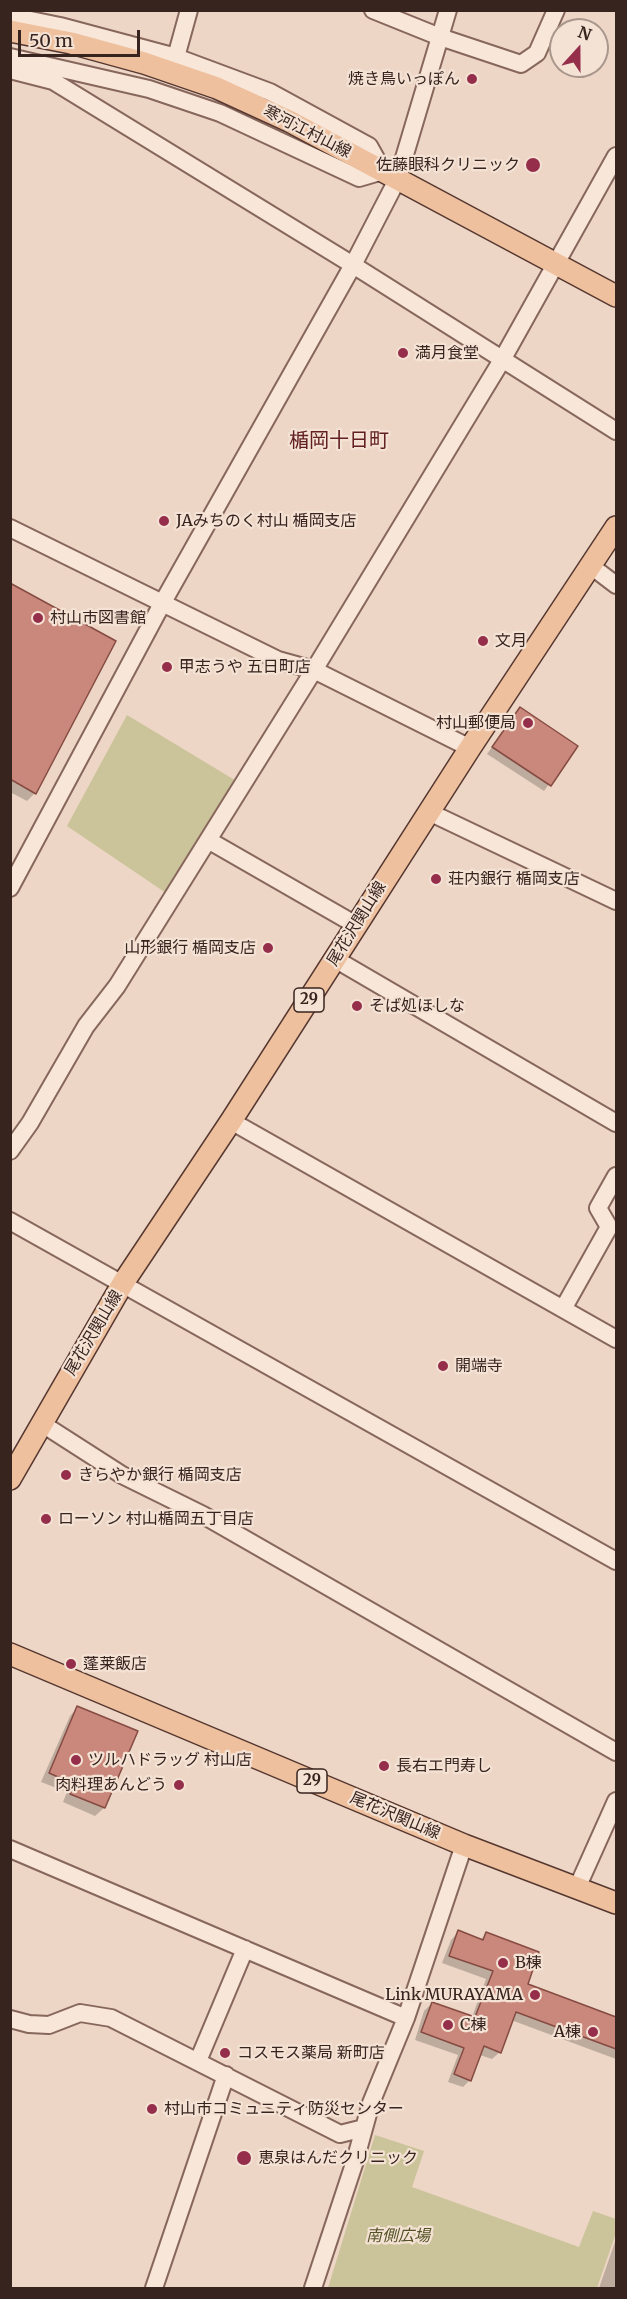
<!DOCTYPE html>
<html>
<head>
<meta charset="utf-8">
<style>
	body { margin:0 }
	#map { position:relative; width:627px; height:2299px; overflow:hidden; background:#edd6c5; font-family:Merriweather,serif }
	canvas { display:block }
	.frame { position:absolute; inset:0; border:12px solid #38241f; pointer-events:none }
	.north { position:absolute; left:549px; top:18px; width:60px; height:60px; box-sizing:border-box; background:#f4e2d4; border:2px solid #a9968c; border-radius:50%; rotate:21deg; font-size:16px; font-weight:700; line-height:24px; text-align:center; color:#38241f }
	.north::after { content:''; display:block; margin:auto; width:21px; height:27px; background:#942e4a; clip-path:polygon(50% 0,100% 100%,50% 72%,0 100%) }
	.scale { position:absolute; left:18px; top:30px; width:122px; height:27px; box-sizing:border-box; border:3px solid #38241f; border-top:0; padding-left:8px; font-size:18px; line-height:21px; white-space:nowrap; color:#38241f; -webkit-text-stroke:4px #f4e2d4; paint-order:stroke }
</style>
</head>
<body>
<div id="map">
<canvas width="627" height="2299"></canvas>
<div class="frame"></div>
<div class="north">N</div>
<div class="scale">50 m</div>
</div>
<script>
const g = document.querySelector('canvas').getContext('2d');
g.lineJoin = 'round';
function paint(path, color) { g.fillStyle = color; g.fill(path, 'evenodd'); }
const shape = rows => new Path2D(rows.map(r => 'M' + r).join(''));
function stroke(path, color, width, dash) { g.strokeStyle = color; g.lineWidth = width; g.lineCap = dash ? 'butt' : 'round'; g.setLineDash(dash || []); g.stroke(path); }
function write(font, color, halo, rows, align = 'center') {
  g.font = font + ' Merriweather,"Noto Sans JP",serif'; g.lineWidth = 4.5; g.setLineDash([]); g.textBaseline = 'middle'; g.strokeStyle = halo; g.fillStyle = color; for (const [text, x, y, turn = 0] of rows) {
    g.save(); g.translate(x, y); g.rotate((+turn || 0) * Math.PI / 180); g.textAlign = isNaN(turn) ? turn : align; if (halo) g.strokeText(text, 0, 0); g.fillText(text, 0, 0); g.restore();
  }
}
paint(shape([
	[127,715,238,782,166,893,67,826],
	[375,2135,424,2151,412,2187,579,2247,593,2211,616,2219,616,2233,597,2288,328,2288]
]), '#cbc399');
paint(shape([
	[10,584,35,793,27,801,10,792],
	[520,708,576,746,544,791,487,754],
	[78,1707,136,1732,104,1808,95,1816,63,1802,67,1792,41,1782,70,1716],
	[458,1932,480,1940,486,1934,526,1985,616,2019,616,2059,511,2020,500,2052,492,2059,480,2055,470,2080,463,2087,448,2082,458,2055,415,2040,424,2011,432,2003,472,2017,486,1979,442,1963,451,1940],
	[616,2239,616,2288,599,2288]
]), '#0003');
const building = shape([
	[10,583,116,641,36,794,10,779,10,583],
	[520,707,578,746,551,786,492,747,520,707],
	[77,1706,138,1731,105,1808,70,1794,74,1784,49,1773,77,1706],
	[458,1930,483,1940,486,1932,539,1952,528,1984,616,2017,616,2049,516,2012,501,2053,484,2046,471,2081,454,2074,464,2048,421,2032,432,2002,475,2017,493,1971,449,1956,458,1930]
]);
paint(building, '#ca887c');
stroke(building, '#854b42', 1.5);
const minor = shape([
	[373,10,440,37,521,64,537,53,556,10],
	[10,19,11,16,60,26,176,57,270,92,369,146,383,171,359,178,220,113,149,89,10,57],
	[176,57,189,10],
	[10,70,53,81,353,265,616,431],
	[10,528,278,660,314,670,470,748],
	[591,566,616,585],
	[429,812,616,901],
	[208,840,356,925],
	[10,888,163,602,353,265,398,178,448,10],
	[335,959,616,1123],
	[231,1121,616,1339],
	[10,1151,30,1123,86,1026,117,986,314,670,502,360,616,156],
	[10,1221,616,1561],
	[563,1309,609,1227,598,1208,616,1176],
	[41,1423,122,1475,203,1515,616,1752],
	[10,1849,406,2018],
	[577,1888,616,1801],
	[10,2019,29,2024,49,2025,80,2013,111,2018,340,2134,364,2128],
	[198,2061,245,1949],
	[154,2288,226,2075],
	[313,2288,355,2161,371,2103,406,2018,464,1845]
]);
const major = shape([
	[10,31,71,43,144,63,217,88,289,121,616,296],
	[10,1479,123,1283,231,1121,470,748,616,527],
	[10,1654,464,1845,616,1903]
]);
stroke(minor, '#87675c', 20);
stroke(major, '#553730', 24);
stroke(minor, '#f8e6d8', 16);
stroke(major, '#eec09e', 21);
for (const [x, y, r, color] of [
	[472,79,6,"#942e4a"],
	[533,165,8,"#942e4a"],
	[403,353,6,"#942e4a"],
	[164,521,6,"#942e4a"],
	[38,618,6,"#942e4a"],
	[483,641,6,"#942e4a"],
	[167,667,6,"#942e4a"],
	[528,723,6,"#942e4a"],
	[436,879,6,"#942e4a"],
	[268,948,6,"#942e4a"],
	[357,1006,6,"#942e4a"],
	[443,1366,6,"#942e4a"],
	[66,1475,6,"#942e4a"],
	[46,1519,6,"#942e4a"],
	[71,1664,6,"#942e4a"],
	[76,1760,6,"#942e4a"],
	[384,1766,6,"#942e4a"],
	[179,1785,6,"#942e4a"],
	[503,1963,6,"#942e4a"],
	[535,1995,6,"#942e4a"],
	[448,2025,6,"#942e4a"],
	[593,2032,6,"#942e4a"],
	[225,2053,6,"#942e4a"],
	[152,2109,6,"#942e4a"],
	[244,2158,8,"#942e4a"]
]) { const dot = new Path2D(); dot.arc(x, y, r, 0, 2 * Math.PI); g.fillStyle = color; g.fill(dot); stroke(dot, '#f4e2d4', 2); }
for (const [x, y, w] of [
	[309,1000,30],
	[312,1781,30]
]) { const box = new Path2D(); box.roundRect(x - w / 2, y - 12, w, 24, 4.5); g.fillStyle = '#f4e2d4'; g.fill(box); stroke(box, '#38241f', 1.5); }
write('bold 15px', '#38241f', null, [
	["29",309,1000],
	["29",312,1781]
]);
write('16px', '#38241f', '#f4e2d4', [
	["焼き鳥いっぽん",460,79,"right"],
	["佐藤眼科クリニック",520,165,"right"],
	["満月食堂",415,353],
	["JAみちのく村山 楯岡支店",176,521],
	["村山市図書館",50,618],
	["文月",495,641],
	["甲志うや 五日町店",179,667],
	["村山郵便局",516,723,"right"],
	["荘内銀行 楯岡支店",448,879],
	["山形銀行 楯岡支店",256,948,"right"],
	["そば処ほしな",369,1006],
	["開端寺",455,1366],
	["きらやか銀行 楯岡支店",78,1475],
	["ローソン 村山楯岡五丁目店",58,1519],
	["蓬莱飯店",83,1664],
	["ツルハドラッグ 村山店",88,1760],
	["長右エ門寿し",396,1766],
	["肉料理あんどう",167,1785,"right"],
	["B棟",515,1963],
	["Link MURAYAMA",523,1995,"right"],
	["C棟",460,2025],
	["A棟",581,2032,"right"],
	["コスモス薬局 新町店",237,2053],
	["村山市コミュニティ防災センター",164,2109],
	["恵泉はんだクリニック",258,2158]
], 'left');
write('16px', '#38241f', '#f4e2d4', [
	["寒河江村山線",307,132,27],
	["尾花沢関山線",357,924,-58],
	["尾花沢関山線",94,1333,-59],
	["尾花沢関山線",395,1816,23]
]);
write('italic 16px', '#535326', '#f4e2d4', [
	["南側広場",398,2236]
]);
write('20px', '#632024', '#f4e2d4', [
	["楯岡十日町",339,441]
]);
</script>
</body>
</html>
